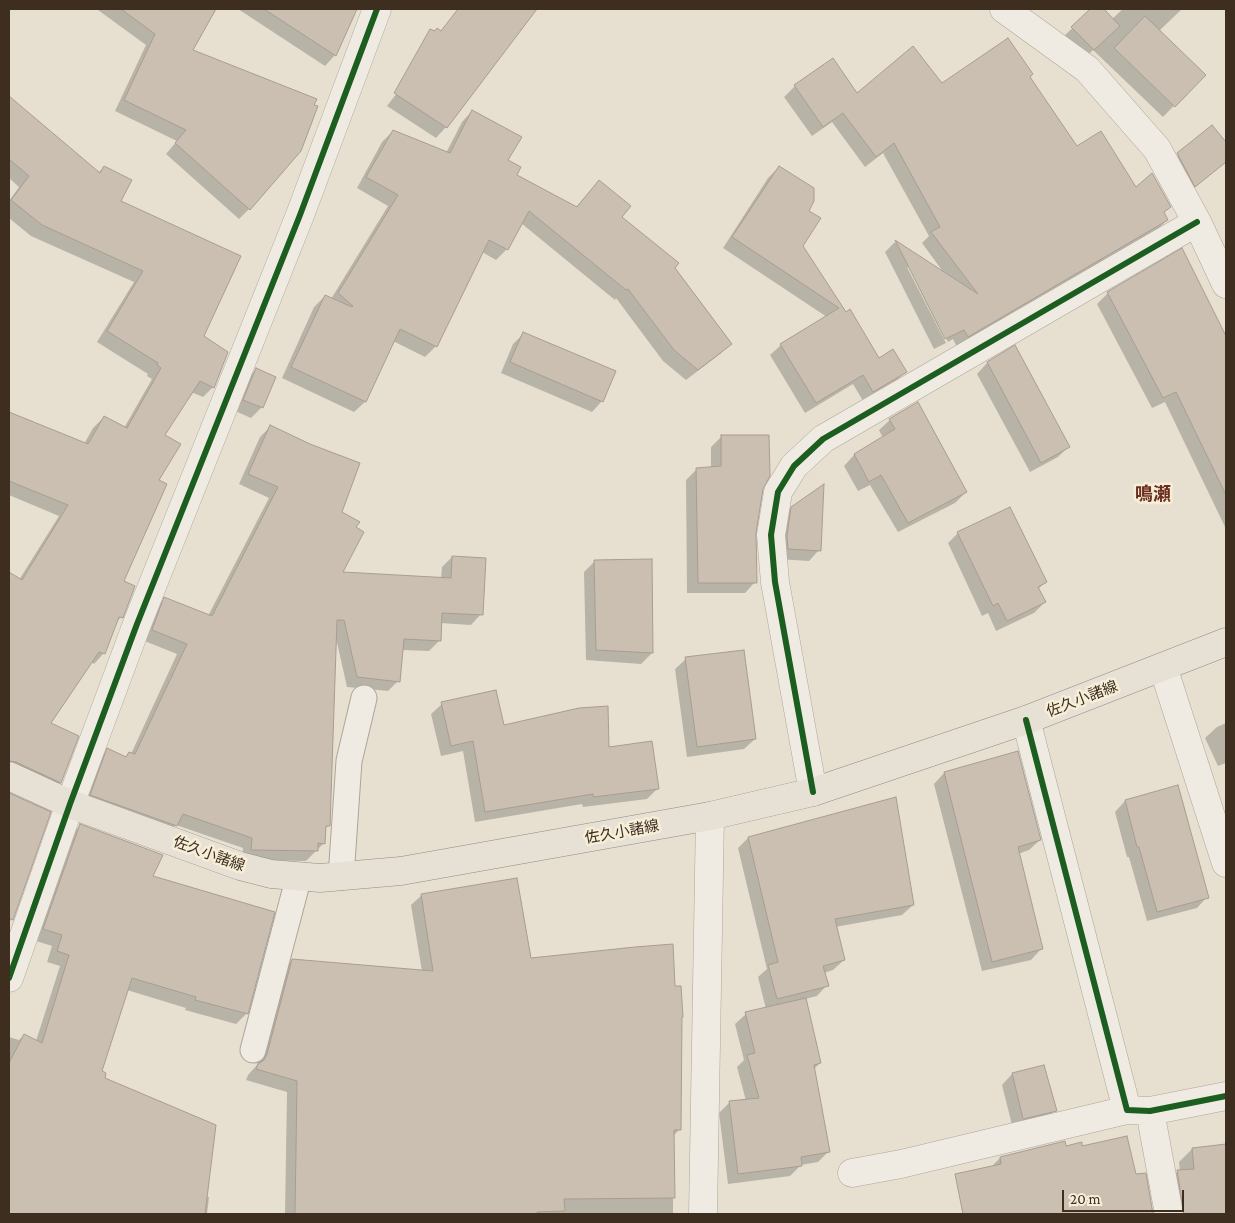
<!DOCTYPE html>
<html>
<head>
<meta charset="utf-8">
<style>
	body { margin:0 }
	#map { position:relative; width:1235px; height:1223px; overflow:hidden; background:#e7e0d1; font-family:"Crimson Pro",serif }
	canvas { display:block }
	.frame { position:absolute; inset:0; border:10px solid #3d2e20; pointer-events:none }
	.scale { position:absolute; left:1062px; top:1190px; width:122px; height:22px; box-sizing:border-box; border:2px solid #3d2e20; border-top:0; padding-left:6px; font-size:15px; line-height:18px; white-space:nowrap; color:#3d2e20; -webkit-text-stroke:4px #f7eed8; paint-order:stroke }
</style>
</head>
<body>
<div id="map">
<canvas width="1235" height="1223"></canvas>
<div class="frame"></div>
<div class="scale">20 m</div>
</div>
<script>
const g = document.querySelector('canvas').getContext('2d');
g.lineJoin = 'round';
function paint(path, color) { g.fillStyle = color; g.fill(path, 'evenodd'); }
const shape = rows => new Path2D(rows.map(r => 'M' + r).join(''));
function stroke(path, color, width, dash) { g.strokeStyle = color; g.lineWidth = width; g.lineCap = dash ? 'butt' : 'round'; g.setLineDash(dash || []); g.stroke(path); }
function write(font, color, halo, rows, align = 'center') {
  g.font = font + ' "Crimson Pro","Noto Sans JP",serif'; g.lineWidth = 5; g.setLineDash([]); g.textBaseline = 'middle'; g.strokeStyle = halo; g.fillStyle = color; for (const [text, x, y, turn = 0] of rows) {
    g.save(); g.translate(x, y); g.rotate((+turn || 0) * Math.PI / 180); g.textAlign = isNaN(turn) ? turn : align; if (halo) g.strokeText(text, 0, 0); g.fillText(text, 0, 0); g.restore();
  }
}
paint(shape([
	[99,9,215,9,191,50,249,209,239,219,166,154,177,141,115,111,146,45,98,10],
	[238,9,356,9,335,55,325,66],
	[461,9,536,9,446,127,436,138,387,106],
	[1092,9,1102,9,1112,19,1123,9,1182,9,1159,31,1204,75,1163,117,1093,50,1082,61,1061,39],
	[1029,77,1076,148,1135,188,1163,212,1167,220,1156,231,957,347,953,339,948,342,910,267,907,267,946,343,934,349,885,252,895,242,944,273,922,243,929,236,883,153,865,167,832,122,812,136,784,97,795,86,857,94,942,84],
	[9,97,98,173,104,167,120,202,202,337,213,387,203,397,191,392,164,435,158,480,122,582,121,617,115,623,104,653,94,664,91,662,51,723,60,782,50,793,9,763,24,728,28,725,9,712,9,573,19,580,59,516,9,495,9,414,84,444,93,428,104,417,124,428,152,379,147,376,148,374,97,342,134,282,31,236,9,218,9,201,19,187,9,178],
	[472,111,516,175,575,208,599,181,620,217,674,268,731,344,720,354,686,380,663,361,616,298,615,300,521,223,506,250,496,260,482,252,436,346,425,357,393,341,365,402,354,412,282,378,314,307,325,296,331,299,388,206,357,188,382,142,393,131,446,153,462,122],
	[1212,127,1226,144,1226,162,1184,196,1167,165],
	[779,167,807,211,801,246,846,314,878,359,905,372,895,382,863,401,853,384,805,413,770,355,781,345,827,317,723,248,768,178],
	[1182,250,1226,339,1226,529,1165,402,1152,408,1097,304,1108,293],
	[524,333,602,401,592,412,501,373,513,344],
	[1015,347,1068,447,1058,457,1030,472,977,374,987,363],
	[256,370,262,407,251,418,233,410,245,380],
	[890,420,966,492,955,503,898,532,870,485,858,491,844,466,854,455,883,438,879,430],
	[270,427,340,513,355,528,341,573,441,579,442,567,452,557,481,614,471,625,440,623,439,641,429,651,402,650,398,681,388,691,347,687,336,638,329,825,325,829,324,843,306,861,242,860,243,848,176,825,165,836,81,805,97,760,108,750,125,757,129,753,131,754,177,654,142,640,154,609,165,599,208,616,269,498,239,484,260,437],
	[721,437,754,532,755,582,745,593,687,593,686,480,697,469,711,468,711,447],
	[792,508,819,550,809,561,778,559,781,519],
	[958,533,1046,582,1038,589,1045,602,1034,613,996,631,988,613,982,616,948,543],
	[595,561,650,561,652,653,641,664,586,660,584,572],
	[686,659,755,739,744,749,687,757,675,669],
	[442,704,503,726,608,749,658,788,647,799,583,807,582,804,475,822,463,751,441,756,431,714],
	[1226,723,1226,763,1218,766,1205,738,1217,727],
	[944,773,1040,840,1029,850,1018,854,1041,949,1031,960,982,971,934,784],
	[9,794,49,813,12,919,9,922],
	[1125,801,1207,897,1197,908,1147,921,1129,857,1127,857,1115,812],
	[80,826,151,877,273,912,246,1014,236,1024,185,1010,186,1008,127,990,100,1072,103,1079,206,1197,209,1197,207,1214,9,1214,9,1037,19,1040,24,1035,36,1041,60,966,47,962,52,946,33,940,69,836],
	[748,838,913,905,902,915,835,927,844,960,833,970,824,973,827,985,817,996,805,999,820,1063,814,1069,829,1151,818,1162,801,1165,790,1176,728,1184,719,1113,730,1102,746,1101,737,1067,744,1060,735,1024,746,1014,766,1009,758,977,767,969,738,848],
	[422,895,530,959,680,1129,673,1136,673,1214,493,1214,466,1086,462,1087,460,1214,285,1214,287,1092,246,1080,248,1075,257,1065,282,970,292,960,422,971,411,905],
	[1012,1074,1055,1110,1045,1121,1013,1129,1002,1085],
	[1226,1145,1226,1214,1170,1214,1165,1184,1177,1172,1180,1171,1179,1162,1192,1149],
	[1065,1147,1081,1148,1135,1175,1144,1174,1152,1214,990,1214,982,1179,987,1171,1000,1158]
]), '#0003');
const building = shape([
	[121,9,216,9,193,50,317,99,314,105,318,106,301,151,250,210,175,143,186,130,124,100,155,34,121,9],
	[264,9,357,9,336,56,264,9],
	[458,9,537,9,447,128,394,93,430,29,435,31,437,28,441,31,458,9],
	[1090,9,1104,9,1120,26,1094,50,1071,27,1090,9],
	[1145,16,1206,75,1175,107,1114,48,1145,16],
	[1008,38,1033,74,1030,77,1077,146,1101,131,1136,187,1152,173,1171,207,1164,212,1168,220,968,337,964,330,945,339,895,240,978,294,931,232,940,227,894,143,876,157,843,113,823,127,794,85,833,58,857,93,913,46,942,83,1008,38],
	[9,96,100,173,104,166,132,180,121,201,241,256,204,336,228,352,214,388,200,381,165,435,181,444,159,480,167,484,124,581,135,586,123,618,119,617,105,654,99,652,51,723,79,736,61,783,16,762,9,761,9,572,22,580,68,505,9,481,9,412,88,444,104,416,127,428,161,368,157,365,158,363,107,331,143,271,42,225,11,200,29,176,9,159,9,96],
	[472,110,522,137,508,160,521,167,517,175,577,207,599,180,631,206,622,217,679,263,675,268,732,344,698,370,674,350,628,289,626,290,529,211,508,250,489,240,437,347,400,329,366,402,291,367,325,295,352,307,353,306,338,293,398,195,366,177,393,130,450,153,472,110],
	[1212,125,1226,142,1226,162,1195,187,1177,153,1212,125],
	[779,166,814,188,814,201,809,211,821,218,803,246,846,312,850,309,879,358,893,349,907,372,873,392,863,375,816,403,780,344,839,308,732,237,779,166],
	[1182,248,1226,336,1226,495,1176,392,1163,398,1107,292,1182,248],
	[523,332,616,371,603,402,510,362,523,332],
	[1015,345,1070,447,1041,463,987,362,1015,345],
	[256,368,276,377,263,408,243,400,256,368],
	[918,402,967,492,908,523,881,475,869,482,854,454,895,429,889,419,918,402],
	[270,425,310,444,360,463,342,512,360,522,356,527,364,532,343,572,451,578,452,556,486,558,483,615,442,613,441,641,404,639,400,682,357,677,344,620,337,620,330,826,326,826,325,844,318,843,318,851,251,850,252,838,183,814,177,826,90,795,107,748,126,757,129,752,135,754,187,644,152,630,164,597,212,616,278,487,248,474,270,425],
	[721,435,769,435,770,476,763,489,756,533,757,583,698,583,696,468,721,466,721,435],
	[824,484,821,551,788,549,787,536,791,507,824,484],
	[1010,507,1047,582,1038,587,1046,602,1007,621,998,603,993,606,957,532,1010,507],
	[652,559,653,653,596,650,594,560,652,559],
	[744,650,756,739,697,747,685,657,744,650],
	[496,690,504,725,579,708,608,706,609,747,652,741,659,789,593,797,593,794,485,812,473,741,451,746,441,702,496,690],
	[1018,751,1041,840,1018,847,1043,949,992,962,944,772,1018,751],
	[1178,785,1209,898,1157,912,1139,847,1137,847,1125,800,1178,785],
	[9,793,51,812,13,920,9,918,9,793],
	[896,797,914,905,835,919,845,960,823,966,829,986,777,999,768,965,778,962,748,837,896,797],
	[80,824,163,855,153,876,275,912,248,1014,195,1000,196,997,132,978,102,1071,106,1073,105,1078,216,1125,205,1214,9,1214,9,1063,24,1034,42,1043,69,955,57,951,62,935,43,929,80,824],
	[517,878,531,958,635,947,673,944,675,986,681,986,683,1017,682,1017,681,1130,674,1130,675,1198,564,1199,565,1211,537,1212,537,1214,295,1214,297,1081,256,1069,258,1064,264,1060,267,1054,292,959,433,971,421,894,517,878],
	[806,998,821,1063,814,1065,830,1152,801,1157,802,1166,738,1174,729,1101,759,1098,747,1055,755,1053,745,1012,806,998],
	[1044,1065,1057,1111,1023,1119,1012,1073,1044,1065],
	[1127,1136,1136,1174,1146,1173,1153,1214,963,1214,955,1174,1001,1164,1000,1157,1065,1141,1066,1146,1082,1142,1082,1146,1127,1136],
	[1226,1144,1226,1214,1184,1214,1177,1170,1194,1169,1192,1148,1226,1144]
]);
paint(building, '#cbbfb2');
stroke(building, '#a89c90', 1);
const service = shape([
	[341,877,349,761,364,698],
	[253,1050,299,876]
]);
const minor = shape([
	[1004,9,1087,69,1157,149,1197,222,1226,284],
	[1163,667,1226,863],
	[1026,720,1127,1110,1150,1111,1226,1096],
	[813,792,775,582,771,535,778,492,794,466,823,439,1197,222],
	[9,978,70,804,137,624,300,215,377,9],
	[1150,1111,1169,1214],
	[852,1173,901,1164,1127,1110],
	[703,1214,710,816]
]);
const primary = shape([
	[9,776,70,804,240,866,271,874,320,878,401,871,710,816,813,792,1026,720,1226,642]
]);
stroke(service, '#ada599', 27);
stroke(minor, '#ada599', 29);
stroke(primary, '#928b80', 29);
stroke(service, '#efebe3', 25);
stroke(minor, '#efebe3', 28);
stroke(primary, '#e6e1d4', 28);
stroke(shape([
	[1026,720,1127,1110,1150,1111,1226,1096],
	[813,792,775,582,771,535,778,492,794,466,823,439,1197,222],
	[9,978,70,804,137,624,300,215,377,9]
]), '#1b5e20', 6);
write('15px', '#3d2e20', '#f7eed8', [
	["佐久小諸線",1082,699,-21],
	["佐久小諸線",622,832,-10],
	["佐久小諸線",209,854,20]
]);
write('bold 18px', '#6b2e1e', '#f7eed8', [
	["鳴瀬",1153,494]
]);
</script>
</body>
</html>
